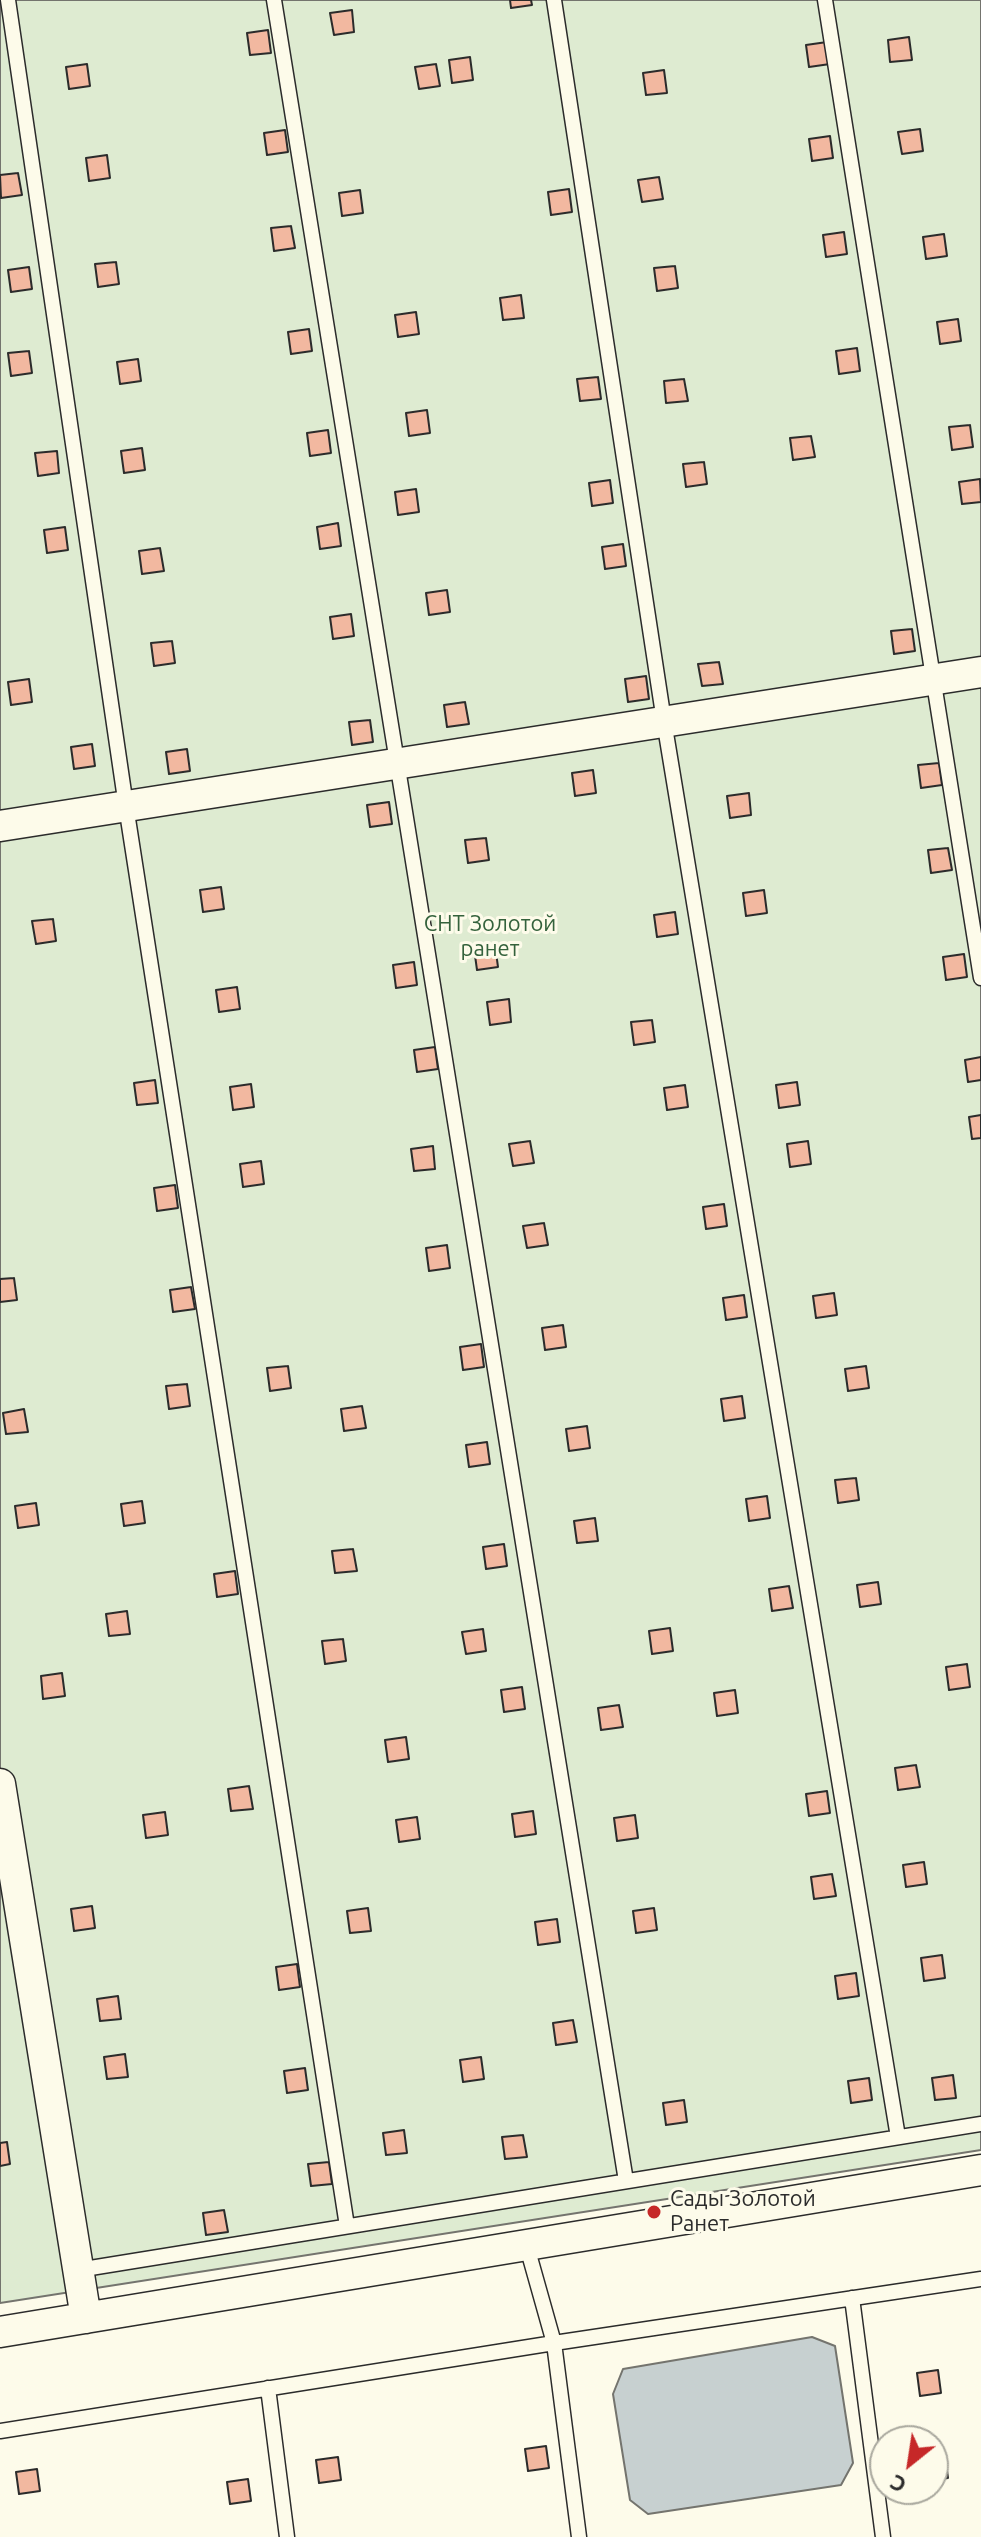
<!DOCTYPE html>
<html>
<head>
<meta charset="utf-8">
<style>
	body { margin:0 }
	#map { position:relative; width:981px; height:2537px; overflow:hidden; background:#fdfbea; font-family:Ubuntu,sans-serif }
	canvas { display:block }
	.north { position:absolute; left:869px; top:2425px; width:80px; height:80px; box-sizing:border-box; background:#fdfbea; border:2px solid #a9a89e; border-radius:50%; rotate:210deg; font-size:22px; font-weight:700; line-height:32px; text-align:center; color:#2b2b2b }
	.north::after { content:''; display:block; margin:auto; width:28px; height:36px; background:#c62828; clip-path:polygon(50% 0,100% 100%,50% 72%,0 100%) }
</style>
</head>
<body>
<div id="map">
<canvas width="981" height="2537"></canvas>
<div class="north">С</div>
</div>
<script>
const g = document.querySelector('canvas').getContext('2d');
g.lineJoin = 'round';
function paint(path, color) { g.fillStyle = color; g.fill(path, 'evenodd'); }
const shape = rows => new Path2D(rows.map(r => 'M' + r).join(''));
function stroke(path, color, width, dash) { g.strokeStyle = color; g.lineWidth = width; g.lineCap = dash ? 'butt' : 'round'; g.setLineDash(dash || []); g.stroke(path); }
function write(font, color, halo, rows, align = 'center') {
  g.font = font + ' Ubuntu,sans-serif'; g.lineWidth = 6; g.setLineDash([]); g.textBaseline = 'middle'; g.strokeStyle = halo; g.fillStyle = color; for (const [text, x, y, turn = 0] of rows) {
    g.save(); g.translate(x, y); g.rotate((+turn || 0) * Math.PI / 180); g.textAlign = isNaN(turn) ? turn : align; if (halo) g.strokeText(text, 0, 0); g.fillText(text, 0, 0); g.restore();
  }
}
const green = shape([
	[0,0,981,0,981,2150,0,2303,0,0]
]);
paint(green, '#deebd1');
stroke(green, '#74746e', 2);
const water = shape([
	[812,2337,835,2346,853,2463,841,2485,648,2514,630,2500,613,2394,623,2369,812,2337]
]);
paint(water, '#c7d0d0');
stroke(water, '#74746e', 2);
const building = shape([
	[510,0,531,0,532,5,511,8,510,0],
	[352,10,354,32,334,35,330,13,352,10],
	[268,30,271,53,250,55,247,33,268,30],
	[909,37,912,60,890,62,888,40,909,37],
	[827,42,830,64,809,67,806,45,827,42],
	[470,57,473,80,452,83,449,60,470,57],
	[87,64,90,86,69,89,66,67,87,64],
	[436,64,440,86,419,89,415,67,436,64],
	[664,70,667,93,646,95,643,73,664,70],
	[920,129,923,151,902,154,898,132,920,129],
	[285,130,288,152,267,155,264,133,285,130],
	[830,136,833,158,812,161,809,139,830,136],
	[107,155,110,178,89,181,86,158,107,155],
	[18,173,22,195,1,198,0,175,18,173],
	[659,177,663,199,642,202,638,180,659,177],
	[569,189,572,212,551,215,548,192,569,189],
	[360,190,363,213,342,216,339,193,360,190],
	[291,226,295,248,274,251,271,228,291,226],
	[844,232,847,254,826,257,823,235,844,232],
	[944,234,947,256,926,259,923,237,944,234],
	[116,262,119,284,98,287,95,264,116,262],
	[675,266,678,288,657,291,654,268,675,266],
	[29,267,32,289,11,292,8,270,29,267],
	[521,295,524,318,503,320,500,298,521,295],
	[416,312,419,334,398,337,395,315,416,312],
	[958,319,961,341,940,344,937,322,958,319],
	[309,329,312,351,291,354,288,332,309,329],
	[857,348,860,371,839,374,836,351,857,348],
	[29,351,32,373,11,376,8,353,29,351],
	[138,359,141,381,120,384,117,362,138,359],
	[598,377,601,399,580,401,577,379,598,377],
	[684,379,688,401,666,403,664,381,684,379],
	[427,410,430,433,409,436,406,413,427,410],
	[970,425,973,447,952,450,949,427,970,425],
	[328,430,331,453,310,456,307,433,328,430],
	[811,436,815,457,793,460,790,438,811,436],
	[142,448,145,470,124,473,121,451,142,448],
	[57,451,59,473,38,476,35,453,57,451],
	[704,462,707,484,686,487,683,464,704,462],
	[980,479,981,502,962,504,959,482,980,479],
	[610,480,613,503,592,506,589,483,610,480],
	[416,489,419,512,398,515,395,492,416,489],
	[338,523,341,546,320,549,317,527,338,523],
	[65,527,68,550,47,553,44,530,65,527],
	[623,544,626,566,605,569,602,547,623,544],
	[160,548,164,571,142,574,139,551,160,548],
	[447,590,450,612,429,615,426,593,447,590],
	[351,614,354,636,333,639,330,617,351,614],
	[912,629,915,651,894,654,891,631,912,629],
	[172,641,175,663,154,666,151,643,172,641],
	[719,662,723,684,702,686,698,664,719,662],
	[646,676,649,699,628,702,625,679,646,676],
	[29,679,32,702,11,705,8,682,29,679],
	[465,702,469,724,447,727,444,705,465,702],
	[370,720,373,742,352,745,349,722,370,720],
	[92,744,95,766,74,769,71,747,92,744],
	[187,749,190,771,169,774,166,752,187,749],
	[939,763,942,785,921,788,918,765,939,763],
	[593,770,596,793,575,796,572,773,593,770],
	[749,793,751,815,730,818,727,796,749,793],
	[389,802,392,824,370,827,367,805,389,802],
	[486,838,489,860,468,863,465,840,486,838],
	[948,848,952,870,931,873,928,850,948,848],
	[221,887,224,909,203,912,200,890,221,887],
	[764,890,767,913,746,916,743,893,764,890],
	[675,912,678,934,657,937,654,915,675,912],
	[53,919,56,941,36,944,32,921,53,919],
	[495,945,498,967,477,970,474,948,495,945],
	[964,954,967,977,946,980,943,957,964,954],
	[414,962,417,985,396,988,393,965,414,962],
	[237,987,240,1009,219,1012,216,990,237,987],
	[509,999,511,1022,490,1025,487,1002,509,999],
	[652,1020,655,1042,634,1045,631,1022,652,1020],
	[435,1047,438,1069,417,1072,414,1050,435,1047],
	[981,1057,981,1080,968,1082,965,1060,981,1057],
	[155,1080,158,1103,137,1105,134,1083,155,1080],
	[797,1082,800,1105,779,1108,776,1085,797,1082],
	[251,1084,254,1107,233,1110,230,1087,251,1084],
	[685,1085,688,1107,667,1110,664,1088,685,1085],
	[981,1115,981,1138,972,1139,969,1117,981,1115],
	[530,1141,534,1163,513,1166,509,1144,530,1141],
	[808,1141,811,1164,790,1167,787,1144,808,1141],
	[433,1146,435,1169,414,1171,411,1149,433,1146],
	[261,1161,264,1184,243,1187,240,1164,261,1161],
	[175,1185,178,1208,157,1211,154,1188,175,1185],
	[724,1204,727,1226,706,1229,703,1207,724,1204],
	[544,1223,548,1245,527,1248,523,1226,544,1223],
	[447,1245,450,1268,429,1271,426,1248,447,1245],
	[14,1278,17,1300,0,1302,0,1279,14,1278],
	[191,1287,195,1309,173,1312,170,1290,191,1287],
	[834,1293,837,1315,816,1318,813,1296,834,1293],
	[744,1295,747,1317,726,1320,723,1298,744,1295],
	[563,1325,566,1347,545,1350,542,1328,563,1325],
	[481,1344,484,1367,463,1370,460,1347,481,1344],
	[288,1366,291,1388,270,1391,267,1368,288,1366],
	[866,1366,869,1388,848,1391,845,1369,866,1366],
	[187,1384,190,1406,169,1409,166,1386,187,1384],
	[742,1396,745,1418,724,1421,721,1399,742,1396],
	[362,1406,366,1428,344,1431,341,1409,362,1406],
	[24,1409,28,1432,6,1434,3,1413,24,1409],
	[587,1426,590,1448,569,1451,566,1429,587,1426],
	[487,1442,490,1464,469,1467,466,1445,487,1442],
	[856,1478,859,1500,838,1503,835,1480,856,1478],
	[767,1496,770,1518,749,1521,746,1499,767,1496],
	[142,1501,145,1523,124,1526,121,1504,142,1501],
	[36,1503,39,1525,18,1528,15,1506,36,1503],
	[595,1518,598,1541,577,1543,574,1521,595,1518],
	[504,1544,507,1566,486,1569,483,1547,504,1544],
	[353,1549,357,1571,335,1573,332,1551,353,1549],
	[235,1571,238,1594,217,1597,214,1574,235,1571],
	[878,1582,881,1604,860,1607,857,1585,878,1582],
	[789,1586,793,1608,772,1611,769,1589,789,1586],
	[127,1611,130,1634,109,1636,106,1614,127,1611],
	[670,1628,673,1651,652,1654,649,1631,670,1628],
	[483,1629,486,1651,466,1654,462,1632,483,1629],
	[343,1639,346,1661,325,1664,322,1641,343,1639],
	[967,1664,970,1687,949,1690,946,1667,967,1664],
	[62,1673,65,1696,43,1699,41,1676,62,1673],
	[522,1687,525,1709,504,1712,501,1690,522,1687],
	[735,1690,738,1713,717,1716,714,1693,735,1690],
	[619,1705,623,1727,601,1730,598,1708,619,1705],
	[406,1737,409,1759,388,1762,385,1740,406,1737],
	[916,1765,920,1787,898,1790,895,1768,916,1765],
	[249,1786,253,1809,231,1811,228,1789,249,1786],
	[827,1791,830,1813,809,1816,806,1794,827,1791],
	[533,1811,536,1834,515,1837,512,1814,533,1811],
	[165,1812,168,1835,146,1838,143,1815,165,1812],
	[635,1815,638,1838,617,1841,614,1818,635,1815],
	[417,1817,420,1839,399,1842,396,1820,417,1817],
	[924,1862,927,1884,906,1887,903,1865,924,1862],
	[832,1874,836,1896,814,1899,811,1877,832,1874],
	[92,1906,95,1928,74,1931,71,1909,92,1906],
	[368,1908,371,1931,350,1933,347,1911,368,1908],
	[654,1908,657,1930,636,1933,633,1911,654,1908],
	[557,1919,560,1942,538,1945,535,1922,557,1919],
	[942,1955,945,1978,924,1981,921,1958,942,1955],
	[297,1964,300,1987,279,1990,276,1967,297,1964],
	[856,1973,859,1996,838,1999,835,1976,856,1973],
	[118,1996,121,2019,100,2021,97,1999,118,1996],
	[573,2020,577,2042,556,2045,553,2023,573,2020],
	[125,2054,128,2077,107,2079,104,2057,125,2054],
	[481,2057,484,2079,463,2082,460,2060,481,2057],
	[305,2068,308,2090,287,2093,284,2071,305,2068],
	[953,2075,956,2098,935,2100,932,2078,953,2075],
	[869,2078,872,2100,851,2103,848,2081,869,2078],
	[684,2100,687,2122,666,2125,663,2103,684,2100],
	[404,2130,407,2153,386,2155,383,2133,404,2130],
	[523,2135,527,2157,505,2159,502,2137,523,2135],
	[7,2142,10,2164,0,2166,0,2143,7,2142],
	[329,2162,332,2184,311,2186,308,2164,329,2162],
	[224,2210,228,2232,206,2235,203,2213,224,2210],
	[938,2370,941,2393,920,2396,917,2373,938,2370],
	[546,2446,549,2468,528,2471,525,2449,546,2446],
	[945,2456,948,2478,933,2480,933,2457,945,2456],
	[338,2457,341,2480,319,2483,316,2460,338,2457],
	[37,2469,40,2491,19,2494,16,2472,37,2469],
	[248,2479,251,2501,230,2504,227,2482,248,2479]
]);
paint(building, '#f2b8a0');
stroke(building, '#2b2b2b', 2);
const service = shape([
	[8,0,126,806,347,2226],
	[274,0,626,2181],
	[554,0,664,721,898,2137],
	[825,0,981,978],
	[527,2247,554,2343,579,2537],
	[78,2270,981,2124],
	[852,2298,883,2537],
	[268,2388,287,2537],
	[0,2431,554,2343,981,2279]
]);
const minor = shape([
	[0,826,981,672],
	[0,1784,86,2318],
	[0,2332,981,2170]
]);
stroke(service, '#2b2b2b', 17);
stroke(minor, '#2b2b2b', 33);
stroke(service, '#fdfbea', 14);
stroke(minor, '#fdfbea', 30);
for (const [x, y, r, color] of [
	[654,2212,8,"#c62828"]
]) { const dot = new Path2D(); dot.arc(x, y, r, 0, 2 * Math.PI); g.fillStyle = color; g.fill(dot); stroke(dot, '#fdfbea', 3); }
write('22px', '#34623c', '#fdfbea', [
	["СНТ Золотой",490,924],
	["ранет",490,949]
]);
write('22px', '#2b2b2b', '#fdfbea', [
	["Сады Золотой",670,2199],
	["Ранет",670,2224]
], 'left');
</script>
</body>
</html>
